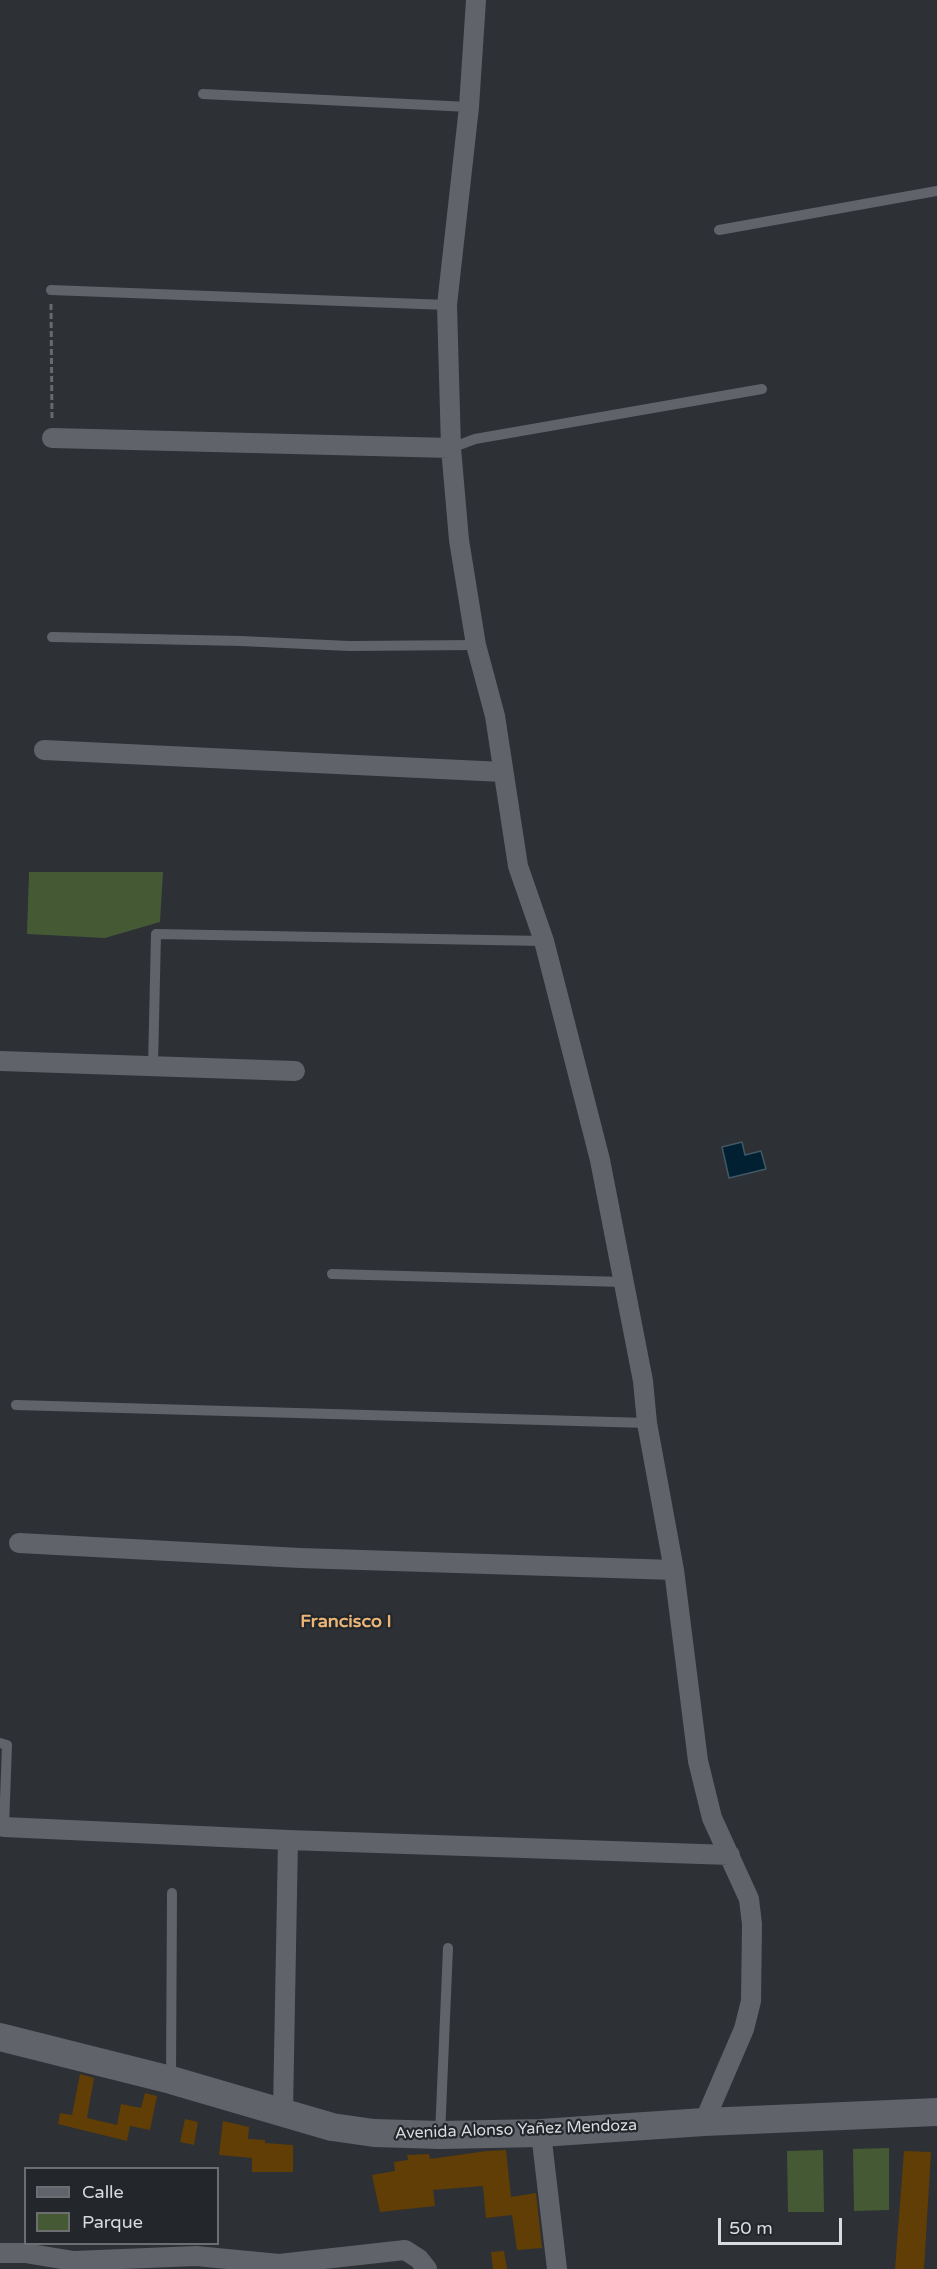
<!DOCTYPE html>
<html>
<head>
<meta charset="utf-8">
<style>
	body { margin:0 }
	#map { position:relative; width:937px; height:2269px; overflow:hidden; background:#2d3034; font-family:"Varela Round",sans-serif }
	canvas { display:block }
	.legend { position:absolute; left:24px; top:2167px; width:195px; height:78px; box-sizing:border-box; background:#23262a; border:2px solid #6c6e72; margin:0; padding:8px 10px; list-style:none; font-size:18px; color:#d9dbde }
	.legend li { display:flex; align-items:center; gap:12px; height:30px }
	.legend b { width:30px; border:2px solid #6c6e72 }
	.scale { position:absolute; left:718px; top:2218px; width:124px; height:27px; box-sizing:border-box; border:3px solid #d9dbde; border-top:0; padding-left:8px; font-size:18px; line-height:21px; white-space:nowrap; color:#d9dbde; -webkit-text-stroke:4px #23262a; paint-order:stroke }
</style>
</head>
<body>
<div id="map">
<canvas width="937" height="2269"></canvas>
<ul class="legend">
<li><b style="height:8px;background:#606369"></b>Calle</li>
<li><b style="height:16px;background:#455935"></b>Parque</li>
</ul>
<div class="scale">50 m</div>
</div>
<script>
const g = document.querySelector('canvas').getContext('2d');
g.lineJoin = 'round';
function paint(path, color) { g.fillStyle = color; g.fill(path, 'evenodd'); }
const shape = rows => new Path2D(rows.map(r => 'M' + r).join(''));
function stroke(path, color, width, dash) { g.strokeStyle = color; g.lineWidth = width; g.lineCap = dash ? 'butt' : 'round'; g.setLineDash(dash || []); g.stroke(path); }
function write(font, color, halo, rows, align = 'center') {
  g.font = font + ' "Varela Round",sans-serif'; g.lineWidth = 4.5; g.setLineDash([]); g.textBaseline = 'middle'; g.strokeStyle = halo; g.fillStyle = color; for (const [text, x, y, turn = 0] of rows) {
    g.save(); g.translate(x, y); g.rotate((+turn || 0) * Math.PI / 180); g.textAlign = isNaN(turn) ? turn : align; if (halo) g.strokeText(text, 0, 0); g.fillText(text, 0, 0); g.restore();
  }
}
paint(shape([
	[29,872,163,872,160,922,105,938,27,934],
	[889,2148,889,2210,854,2211,853,2149],
	[823,2150,824,2212,788,2212,787,2151]
]), '#455935');
const water = shape([
	[742,1142,745,1155,761,1151,766,1169,729,1178,722,1147,742,1142]
]);
paint(water, '#012031');
stroke(water, '#425865', 1.5);
paint(shape([
	[80,2074,94,2078,87,2118,117,2125,121,2104,141,2108,145,2093,157,2096,150,2130,130,2126,127,2141,58,2124,60,2113,72,2115],
	[185,2119,198,2122,194,2145,180,2142],
	[223,2121,249,2127,248,2139,265,2140,265,2143,293,2145,293,2172,252,2172,252,2158,219,2155],
	[506,2150,511,2197,536,2193,542,2248,517,2250,512,2215,486,2218,483,2186,433,2190,435,2206,380,2212,372,2175,395,2171,394,2162,408,2160,407,2155,429,2154,430,2159,487,2151],
	[904,2151,931,2152,924,2269,895,2269],
	[504,2251,507,2269,493,2269,491,2252]
]), '#613e05');
stroke(shape([
	[51,304,52,420]
]), '#66696d', 3, [6, 3]);
stroke(shape([
	[203,94,469,107],
	[719,230,937,191],
	[51,290,447,305],
	[451,448,475,439,762,389],
	[52,637,241,641,349,646,476,645],
	[153,1066,156,934,544,941],
	[332,1274,623,1282],
	[16,1405,647,1423],
	[0,1743,7,1745,4,1827],
	[171,2079,172,1893],
	[440,2135,448,1948]
]), '#606369', 10);
stroke(shape([
	[476,0,469,107,447,305,451,448,459,540,476,645,495,716,518,866,544,941,600,1160,643,1381,647,1423,674,1570,698,1761,712,1818,749,1899,752,1924,751,2001,744,2029,704,2122],
	[52,438,451,448],
	[44,750,503,772],
	[0,1061,295,1071],
	[19,1543,300,1558,674,1570],
	[4,1827,288,1840,730,1855],
	[283,2111,288,1840],
	[541,2133,557,2269],
	[0,2253,25,2253,74,2261,196,2256,279,2264,405,2250,419,2259,427,2269]
]), '#606369', 20);
stroke(shape([
	[0,2037,171,2080,332,2127,374,2133,440,2135,541,2133,704,2122,937,2112]
]), '#606369', 28);
write('16px', '#d9dbde', '#23262a', [
	["Avenida Alonso Yañez Mendoza",516,2130,-2]
]);
write('bold 18px', '#ebb578', '#23262a', [
	["Francisco I",346,1622]
]);
</script>
</body>
</html>
